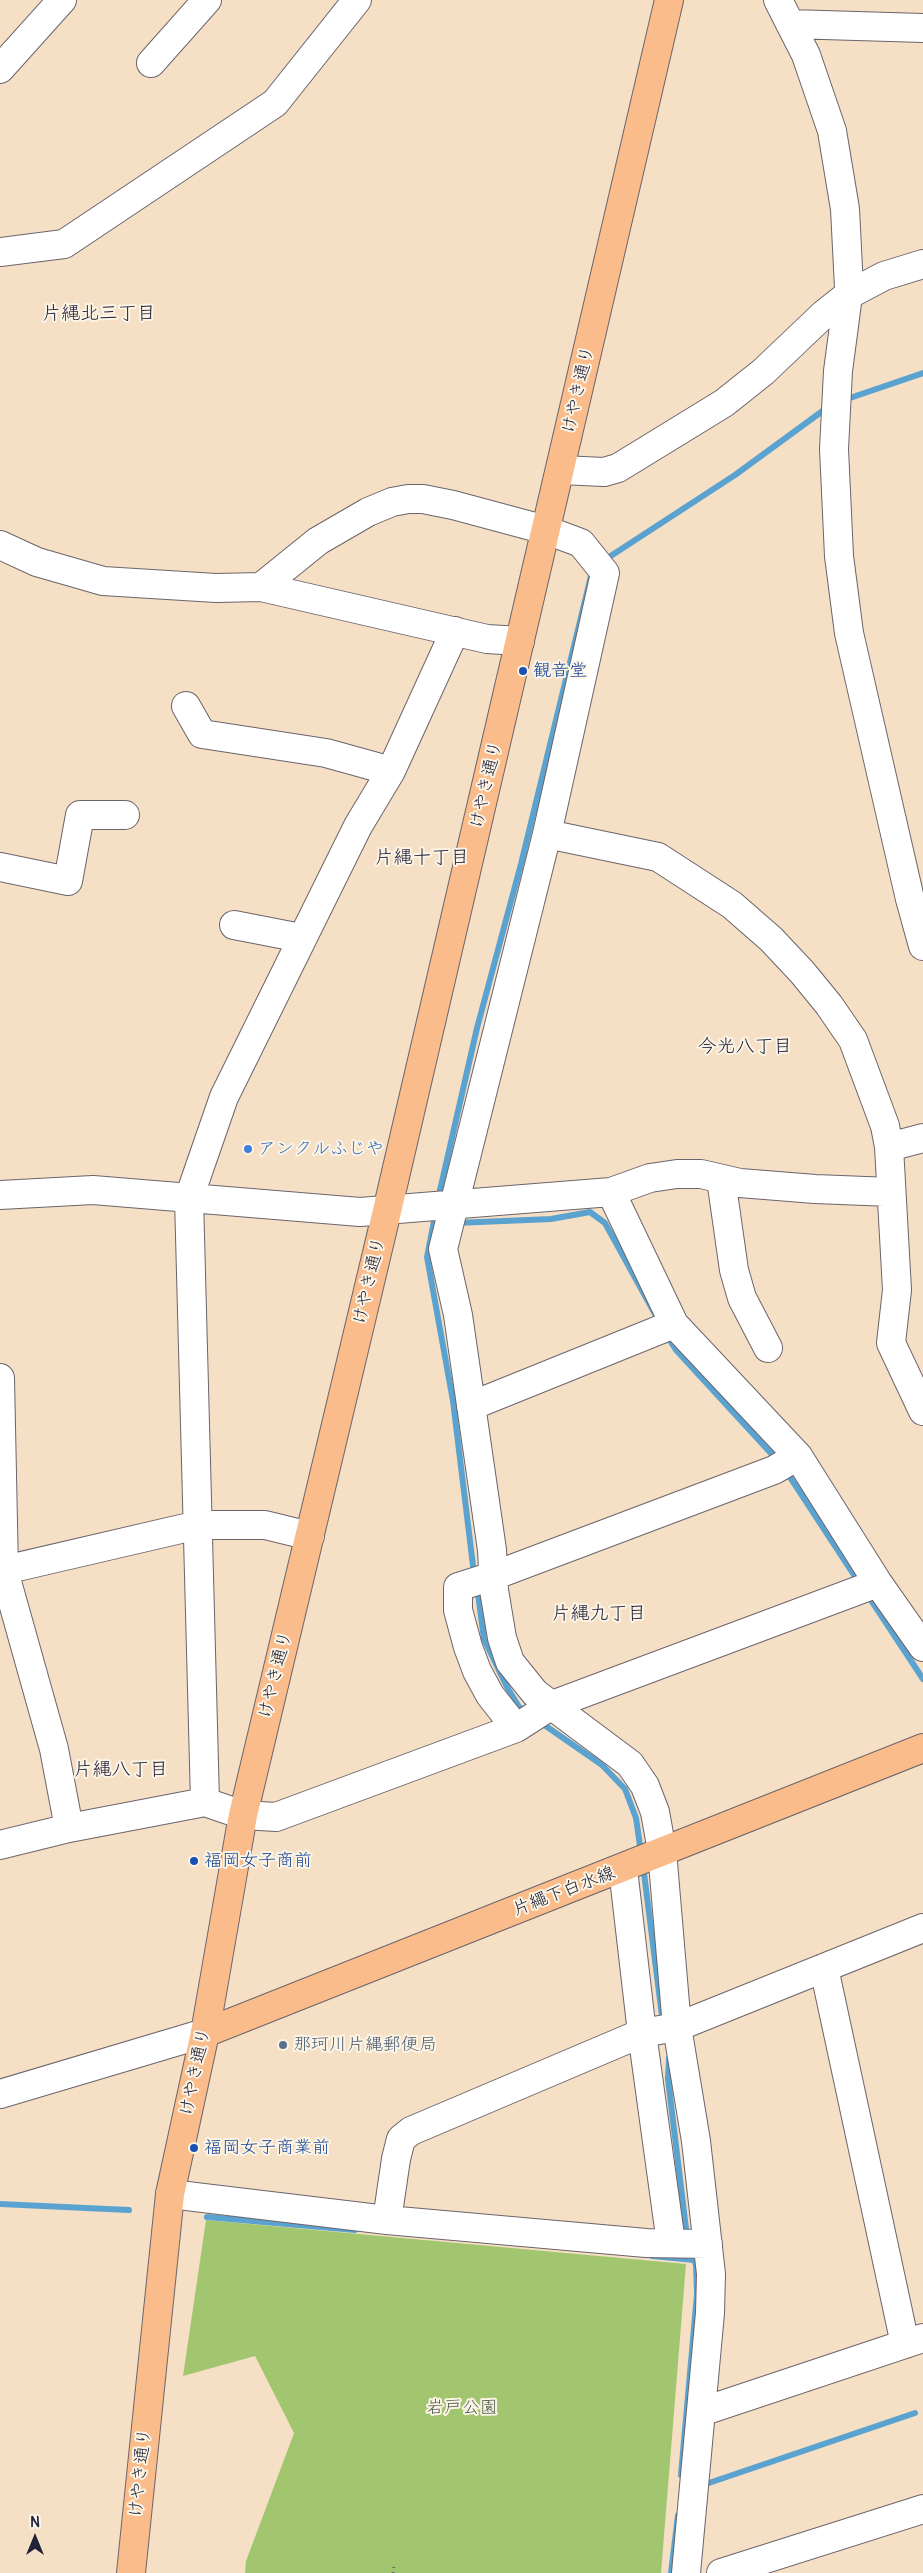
<!DOCTYPE html>
<html>
<head>
<meta charset="utf-8">
<style>
	body { margin:0 }
	#map { position:relative; width:923px; height:2573px; overflow:hidden; background:#f6e0c5; font-family:Pangolin,sans-serif }
	canvas { display:block }
	.north { position:absolute; left:10px; top:2513px; width:50px; height:50px; -webkit-text-stroke:4px #fcf5e5; paint-order:stroke; rotate:0deg; font-size:14px; font-weight:700; line-height:20px; text-align:center; color:#22223b }
	.north::after { content:''; display:block; margin:auto; width:18px; height:22px; background:#22223b; clip-path:polygon(50% 0,100% 100%,50% 72%,0 100%) }
</style>
</head>
<body>
<div id="map">
<canvas width="923" height="2573"></canvas>
<div class="north">N</div>
</div>
<script>
const g = document.querySelector('canvas').getContext('2d');
g.lineJoin = 'round';
function paint(path, color) { g.fillStyle = color; g.fill(path, 'evenodd'); }
const shape = rows => new Path2D(rows.map(r => 'M' + r).join(''));
function stroke(path, color, width, dash) { g.strokeStyle = color; g.lineWidth = width; g.lineCap = dash ? 'butt' : 'round'; g.setLineDash(dash || []); g.stroke(path); }
function write(font, color, halo, rows, align = 'center') {
  g.font = font + ' Pangolin,"Klee One",sans-serif'; g.lineWidth = 4; g.setLineDash([]); g.textBaseline = 'middle'; g.strokeStyle = halo; g.fillStyle = color; for (const [text, x, y, turn = 0] of rows) {
    g.save(); g.translate(x, y); g.rotate((+turn || 0) * Math.PI / 180); g.textAlign = isNaN(turn) ? turn : align; if (halo) g.strokeText(text, 0, 0); g.fillText(text, 0, 0); g.restore();
  }
}
paint(shape([
	[206,2220,686,2264,661,2573,245,2573,246,2561,294,2433,255,2356,183,2376]
]), '#a2c670');
stroke(shape([
	[844,400,923,373],
	[603,561,735,475,828,407],
	[438,1199,477,1028,521,864,593,568],
	[436,1211,427,1257,453,1401,474,1574],
	[456,1223,551,1219,590,1212,605,1223,655,1314],
	[666,1334,676,1350,778,1461],
	[786,1471,860,1584],
	[477,1586,484,1639,507,1687,519,1707,528,1713],
	[867,1594,923,1679],
	[540,1722,602,1765,625,1789,636,1818,641,1853],
	[643,1865,663,2024],
	[669,2058,668,2079,687,2237],
	[0,2204,129,2210],
	[207,2217,355,2230],
	[652,2256,694,2260],
	[681,2475,697,2294,696,2265,691,2251],
	[703,2485,915,2413],
	[671,2573,678,2515]
]), '#5aa3d1', 6);
const minor = shape([
	[778,0,806,55,832,131,845,209,849,288,838,371,834,449,839,556,849,633,910,899,923,946],
	[790,24,923,28],
	[151,63,207,0],
	[0,69,62,0],
	[0,252,64,244,275,103,357,0],
	[561,470,604,472,618,468,724,403,763,372,824,314,848,295,884,276,923,264],
	[0,545,37,562,103,581,216,588,261,587,487,639,520,641],
	[261,587,318,541,368,512,392,502,408,499,423,499,453,505,546,530,581,543,605,573,547,834,443,1249,458,1315,492,1550,494,1590,502,1638,510,1662,535,1693,630,1764,645,1786,655,1812,662,1851,677,2027,696,2141,711,2274,710,2313,686,2573],
	[186,706,202,734,326,753,391,771],
	[547,834,658,857,732,905,771,939,802,972,829,1005,853,1040,885,1126,889,1147,897,1290,891,1343,923,1411],
	[0,867,68,881,80,815,125,815],
	[234,925,301,938],
	[889,1147,923,1138],
	[721,1179,734,1270,742,1298,768,1348],
	[611,1192,650,1178,677,1174,701,1174,740,1183,815,1189,891,1192],
	[0,1195,93,1190,360,1212,611,1192,674,1324,798,1456,878,1583,923,1647],
	[0,1378,4,1571,54,1749,69,1828],
	[471,1406,674,1324],
	[0,1571,198,1525,265,1525,310,1536],
	[516,1728,490,1695,477,1671,468,1647,458,1610,458,1587,493,1576,774,1470,798,1456],
	[205,1802,189,1198,224,1097,358,826,391,771,455,631],
	[0,1845,69,1828,205,1802,243,1815,276,1817,516,1728,552,1705,878,1583],
	[623,1869,642,2033,671,2243],
	[824,1968,905,2344],
	[0,2094,205,2033],
	[170,2194,387,2220,646,2243,708,2244],
	[387,2220,396,2159,401,2139,411,2131,642,2033,677,2027,923,1928],
	[701,2412,923,2338],
	[721,2573,923,2509]
]);
const major = shape([
	[205,2033,923,1748]
]);
const highway = shape([
	[131,2573,170,2194,205,2033,243,1815,387,1211,669,0]
]);
stroke(minor, '#6c646b', 30);
stroke(major, '#6c646b', 30);
stroke(highway, '#6c646b', 30);
stroke(shape([
	[393,2573,394,2566]
]), '#6c646b', 3, [1, 4]);
stroke(minor, '#fff', 28);
stroke(major, '#fabc8b', 28);
stroke(highway, '#fabc8b', 28);
for (const [x, y, r, color] of [
	[523,671,5,"#1a4fb4"],
	[248,1149,5,"#3f7fe0"],
	[194,1861,5,"#1a4fb4"],
	[283,2045,5,"#5c6f8a"],
	[194,2148,5,"#1a4fb4"]
]) { const dot = new Path2D(); dot.arc(x, y, r, 0, 2 * Math.PI); g.fillStyle = color; g.fill(dot); stroke(dot, '#fcf5e5', 2); }
write('18px', '#22223b', '#fcf5e5', [
	["けやき通り",579,390,-77],
	["けやき通り",487,785,-77],
	["けやき通り",370,1281,-77],
	["けやき通り",276,1675,-76],
	["片繩下白水線",564,1892,-21],
	["けやき通り",196,2072,-78],
	["けやき通り",141,2473,-84]
]);
write('18px', '#164399', '#fcf5e5', [
	["観音堂",533,671],
	["福岡女子商前",204,1861],
	["福岡女子商業前",204,2148]
], 'left');
write('18px', '#366cbe', '#fcf5e5', [
	["アンクルふじや",258,1149]
], 'left');
write('18px', '#4e5e75', '#fcf5e5', [
	["那珂川片縄郵便局",293,2045]
], 'left');
write('18px', '#4f5b4e', '#fcf5e5', [
	["岩戸公園",462,2408]
]);
write('19px', '#22223b', '#fcf5e5', [
	["片縄北三丁目",99,314],
	["片縄十丁目",422,858],
	["今光八丁目",745,1047],
	["片縄九丁目",599,1614],
	["片縄八丁目",121,1770]
]);
</script>
</body>
</html>
